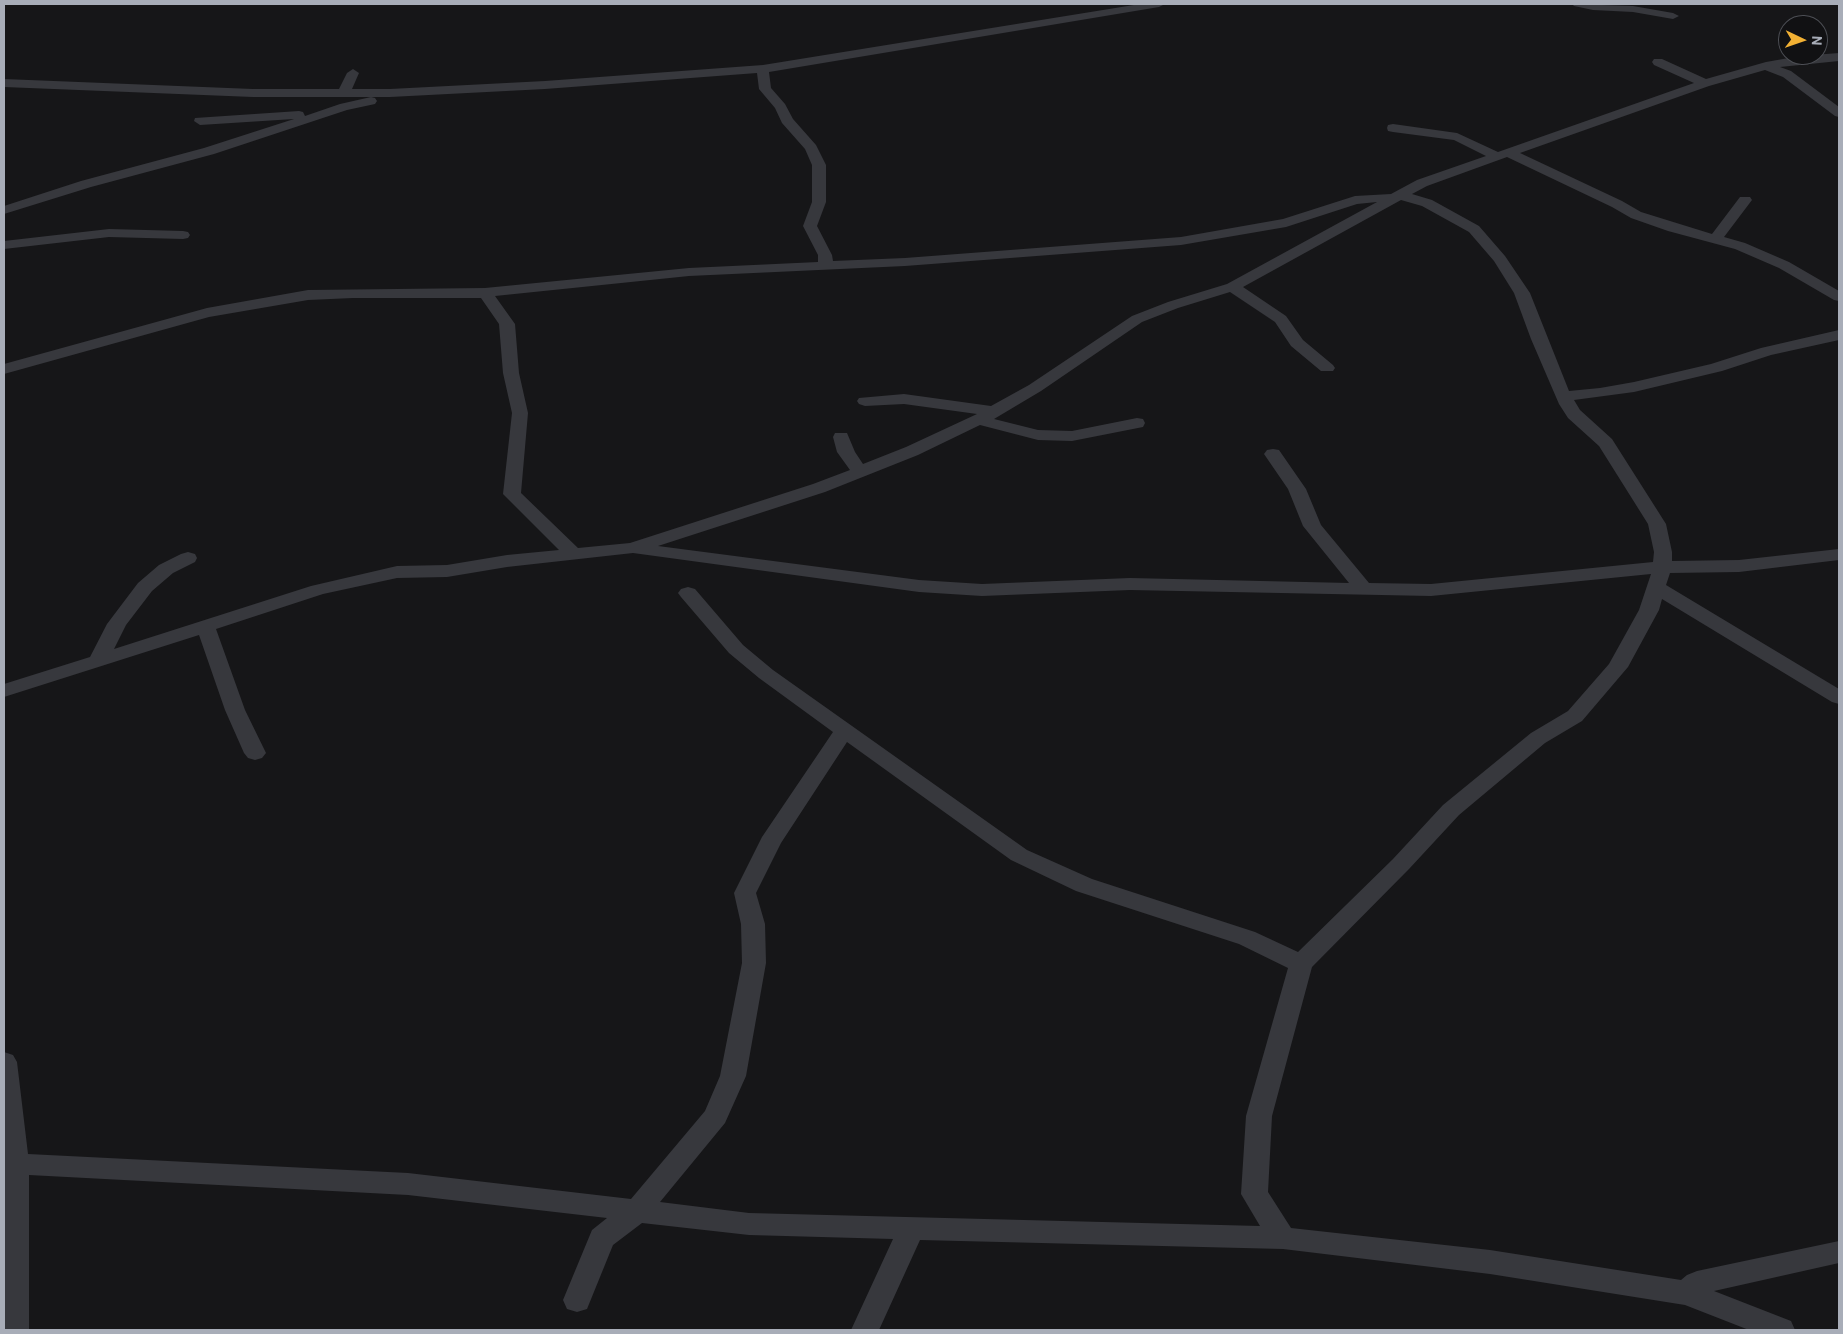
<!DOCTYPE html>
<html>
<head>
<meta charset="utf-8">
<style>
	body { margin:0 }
	#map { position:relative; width:1843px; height:1334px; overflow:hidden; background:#161618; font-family:Barlow,sans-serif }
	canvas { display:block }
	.frame { position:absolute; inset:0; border:5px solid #a8adb8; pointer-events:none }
	.north { position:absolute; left:1778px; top:15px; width:50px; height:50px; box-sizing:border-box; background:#111113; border:1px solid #4d4f55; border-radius:50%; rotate:93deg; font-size:14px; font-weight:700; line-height:20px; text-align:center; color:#a8adb8 }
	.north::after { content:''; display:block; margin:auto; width:18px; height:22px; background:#f2b134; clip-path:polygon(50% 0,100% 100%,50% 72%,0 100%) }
</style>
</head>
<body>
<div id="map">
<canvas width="1843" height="1334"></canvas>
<div class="frame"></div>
<div class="north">N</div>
</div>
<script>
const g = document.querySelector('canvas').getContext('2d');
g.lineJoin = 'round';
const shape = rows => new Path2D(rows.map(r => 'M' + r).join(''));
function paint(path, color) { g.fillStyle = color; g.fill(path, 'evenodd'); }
paint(shape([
	[1140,4,1165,4,1159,7,769,72,771,88,785,104,793,119,816,145,826,165,826,202,817,226,832,255,833,261,905,258,1181,237,1283,219,1355,196,1391,194,1417,180,1486,156,1454,140,1393,132,1388,131,1387,128,1388,125,1393,124,1457,133,1498,152,1694,83,1654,65,1652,62,1654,59,1662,59,1706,79,1766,62,1800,56,1839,53,1839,61,1780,67,1791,71,1839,107,1839,117,1835,116,1783,77,1765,70,1709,86,1520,153,1622,201,1641,212,1712,234,1740,197,1750,197,1752,200,1724,237,1745,243,1789,262,1839,291,1839,301,1834,300,1779,268,1735,249,1668,231,1631,218,1612,207,1507,157,1427,186,1412,194,1432,200,1479,226,1505,256,1530,293,1569,391,1600,388,1634,382,1711,364,1761,348,1839,330,1839,340,1771,355,1722,371,1634,392,1574,400,1580,410,1612,439,1666,524,1672,552,1672,561,1739,560,1839,549,1839,560,1739,572,1670,573,1666,585,1839,689,1839,704,1832,702,1662,599,1659,610,1628,667,1582,721,1545,743,1459,815,1409,869,1312,967,1272,1116,1268,1192,1291,1228,1490,1250,1681,1280,1687,1275,1697,1271,1839,1241,1839,1263,1714,1291,1791,1321,1795,1330,1749,1330,1685,1305,1490,1274,1283,1249,920,1240,879,1330,851,1330,893,1239,749,1235,642,1223,613,1245,587,1309,577,1312,567,1309,563,1300,592,1230,607,1218,408,1195,29,1175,29,1330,4,1330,4,1052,13,1055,17,1062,28,1154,408,1173,631,1199,705,1111,720,1076,742,963,741,924,734,893,762,837,833,732,759,678,729,653,681,597,678,593,681,589,688,587,695,589,743,645,773,670,1027,850,1092,879,1255,932,1298,952,1393,859,1443,805,1531,733,1568,711,1609,664,1639,610,1651,574,1431,596,1130,590,982,596,919,592,633,553,507,567,447,577,397,578,323,594,216,629,245,710,266,753,262,758,255,760,248,758,244,753,225,710,199,635,4,697,4,684,90,657,107,624,138,583,159,565,181,554,188,552,195,554,197,558,195,562,173,573,152,591,126,625,114,649,311,586,397,566,447,565,507,555,559,550,503,494,512,413,503,373,499,324,481,298,353,298,308,300,209,317,4,374,4,364,207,308,308,290,485,288,689,268,818,262,818,255,803,226,812,202,812,165,805,149,782,123,775,108,759,89,757,73,545,89,390,97,253,97,4,87,4,79,253,89,339,89,347,73,353,69,359,73,352,89,390,89,545,81,763,65,1140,4],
	[1401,200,1422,206,1469,232,1494,261,1514,293,1531,339,1559,404,1568,418,1599,446,1648,524,1654,552,1653,562,1431,584,1369,583,1321,525,1306,489,1279,450,1273,449,1267,450,1264,454,1288,489,1303,526,1349,583,1130,578,982,584,919,580,658,546,825,492,918,455,980,425,1038,440,1072,441,1143,427,1145,423,1143,419,1137,418,1072,431,1038,430,994,419,1041,391,1142,322,1178,308,1230,292,1275,322,1291,346,1321,371,1333,371,1335,368,1333,365,1303,340,1286,316,1243,287,1401,200],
	[1377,202,1227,284,1168,302,1132,316,1029,385,991,406,904,394,859,398,857,401,859,404,865,406,904,404,977,414,906,447,863,464,855,452,847,433,835,433,833,437,837,452,850,470,813,484,630,543,578,548,521,493,528,413,519,373,515,324,495,296,689,276,905,266,1181,245,1286,227,1357,204,1377,202],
	[847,742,1011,860,1076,891,1239,944,1288,968,1246,1116,1241,1194,1260,1226,749,1213,660,1202,725,1123,746,1076,766,963,765,924,756,893,781,843,847,742],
	[1572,4,1633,6,1673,13,1679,16,1673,19,1633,12,1593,10,1574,6,1572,4],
	[371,97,375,98,377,101,375,104,347,110,214,154,91,187,4,214,4,206,81,181,204,148,294,119,200,125,194,121,195,118,299,111,303,112,305,116,340,104,371,97],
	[109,229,183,231,188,232,190,235,188,238,183,239,109,237,4,249,4,241,109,229]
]), '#37383d');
</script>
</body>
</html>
